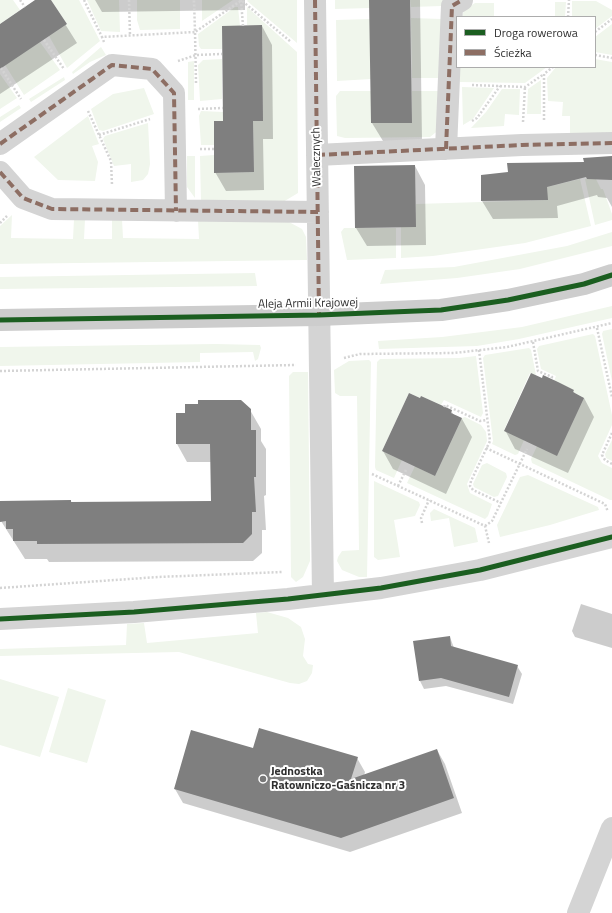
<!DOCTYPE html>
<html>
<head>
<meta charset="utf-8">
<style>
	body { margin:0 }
	#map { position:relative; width:612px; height:913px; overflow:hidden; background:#fff; font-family:"Titillium Web",sans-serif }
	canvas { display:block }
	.legend { position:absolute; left:456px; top:16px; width:140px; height:52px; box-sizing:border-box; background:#fff; border:1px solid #acacac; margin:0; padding:5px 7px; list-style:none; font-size:12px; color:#2f2f2f }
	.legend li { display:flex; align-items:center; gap:8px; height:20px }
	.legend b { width:20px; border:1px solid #acacac }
</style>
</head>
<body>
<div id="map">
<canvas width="612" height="913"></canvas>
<ul class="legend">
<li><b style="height:5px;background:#1b5e20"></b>Droga rowerowa</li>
<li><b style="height:5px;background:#8d6e63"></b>Ścieżka</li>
</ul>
</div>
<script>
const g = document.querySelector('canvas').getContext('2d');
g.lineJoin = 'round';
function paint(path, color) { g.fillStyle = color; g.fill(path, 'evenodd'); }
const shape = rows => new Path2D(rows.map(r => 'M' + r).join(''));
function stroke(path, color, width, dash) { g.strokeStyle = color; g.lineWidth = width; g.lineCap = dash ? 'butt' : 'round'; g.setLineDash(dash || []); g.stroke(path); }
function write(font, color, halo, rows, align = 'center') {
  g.font = font + ' "Titillium Web",sans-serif'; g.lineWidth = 4; g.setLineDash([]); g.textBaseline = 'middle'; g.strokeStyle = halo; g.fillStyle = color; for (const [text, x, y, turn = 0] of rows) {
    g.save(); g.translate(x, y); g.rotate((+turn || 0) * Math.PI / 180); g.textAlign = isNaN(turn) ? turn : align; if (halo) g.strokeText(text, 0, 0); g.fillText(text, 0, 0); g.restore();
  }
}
paint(shape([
	[0,0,13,0,20,10,0,24],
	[51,0,79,0,100,41,67,68,49,36,67,24],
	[87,0,119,0,120,32,101,31],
	[137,0,180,0,180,29,140,30,137,20],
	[202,0,233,0,202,21],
	[248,0,297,0,297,43,247,1],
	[335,0,369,0,370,8,335,9],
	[410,0,443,0,442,6,411,7],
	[572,1,596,1,612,10,612,16,595,29,595,17,572,17],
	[555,2,566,2,565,17,555,17],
	[475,3,494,3,494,17,462,17,464,10],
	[235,7,238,7,240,26,222,26,222,49,201,49,199,46,198,34],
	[247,7,297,52,298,193,283,202,201,201,200,156,214,155,215,173,254,172,253,121,263,120,262,26,247,25],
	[411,18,442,19,443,78,412,78],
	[370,19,371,79,337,81,336,20],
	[612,24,612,55,595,52,595,37],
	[40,42,60,70,24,95,5,65],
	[101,47,106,55,90,62,73,74,72,72],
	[222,59,222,99,200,101,198,65,203,60],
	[595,59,612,62,612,135,570,137,570,116,562,116,563,102,548,101,547,78,556,67,595,67],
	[194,61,194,100,188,100,188,62],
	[460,67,547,67,525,83,460,82],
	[0,74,17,98,0,109],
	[64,77,65,80,31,102,29,99],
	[541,80,541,114,527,114,528,89],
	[462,87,494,88,473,119,463,125],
	[144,88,154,114,103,131,99,130,91,109,113,94],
	[502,89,520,89,519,115,505,114,504,126,471,128,486,112],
	[340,91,371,91,371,123,412,123,412,91,443,91,440,129,430,137,345,138,337,136,336,96],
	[19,105,21,108,0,122,0,117],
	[201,111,223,112,223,121,214,121,214,145,201,145,199,116],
	[88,116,99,144,92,146,98,162,95,181,58,180,34,157],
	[148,123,150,164,148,174,143,180,131,182,131,164,114,166,103,139,105,136],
	[187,156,195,156,195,198,187,187],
	[580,179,591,226,525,243,433,256,401,258,401,227,416,227,416,204,547,200,547,187],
	[585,179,596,179,601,189,603,189,612,214,612,220,595,225],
	[12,215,11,238,73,239,74,219,85,219,84,239,112,239,112,220,122,219,123,238,199,239,198,220,287,221,302,229,306,237,307,260,0,264,0,226],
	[344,228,396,228,396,258,347,260,341,232],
	[612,232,612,246,520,269,457,278,380,284,385,270,454,267,567,246],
	[255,273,257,286,0,289,0,277],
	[612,306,612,318,519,339,477,346,379,349,378,341,442,337,522,327],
	[612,329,612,381,602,334,603,331],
	[593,334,595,336,612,415,612,425,598,456,602,463,612,468,612,500,610,500,532,463,531,459,537,446,557,455,584,398,573,392,574,390,554,381,556,376,541,369,537,349,539,346],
	[216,344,260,345,261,348,258,359,255,361,253,352,200,353,200,362,0,366,0,347],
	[529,348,531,350,536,375,530,373,504,430,524,440,518,454,515,455,492,444,493,441,483,358,485,355],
	[476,356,483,413,481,417,444,400,441,405,421,396,420,398,409,393,382,451,402,460,394,478,376,470,375,467,377,362,380,359,459,358],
	[369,360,371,362,367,577,359,577,342,570,337,561,338,557,342,551,359,550,357,396,340,396,335,393,334,370,349,361],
	[293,372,308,372,310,561,303,577,296,582,291,577,289,376],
	[465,417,481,425,486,432,487,441,467,484,470,493,492,504,488,516,485,519,407,483,415,466,435,476,462,418],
	[612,440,612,461,606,458,605,454],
	[487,463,506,473,507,477,498,496,494,497,474,487,473,484,482,465],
	[528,475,598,507,599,510,550,525,500,537,497,525,520,477],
	[374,481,419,502,420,505,415,516,394,520,400,557,378,560,374,557],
	[434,509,475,528,478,542,454,547,449,518,431,521,430,513],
	[267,612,288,618,301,627,305,639,303,656,308,664,313,665,312,673,307,681,299,684,290,683,179,652,0,656,0,649,126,645,127,624,144,623,147,643,258,633,256,613],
	[0,679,59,697,40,757,0,745],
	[68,688,106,700,87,763,49,752]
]), '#f0f6ec');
paint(shape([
	[38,0,50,0,77,43,0,94,0,25],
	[95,0,245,0,245,10,102,12],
	[370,0,420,0,422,141,383,141,372,123],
	[262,26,272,45,273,139,263,139,264,190,226,191,215,172,224,122],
	[612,157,612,207,607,198,598,197,597,195,557,206,558,218,493,219,482,201,585,163],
	[415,166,425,185,426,245,367,246,356,228],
	[573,391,576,395,584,398,594,417,568,473,515,449,505,430],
	[250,410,261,429,261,441,266,449,266,495,264,496,266,530,262,530,262,553,253,561,49,562,47,559,25,559,1,521,71,501,72,503,212,502,211,462,187,462,177,444],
	[451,411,454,415,462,419,472,437,446,494,393,469,383,451],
	[581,604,612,614,612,648,575,637,572,631],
	[450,637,454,648,517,666,522,674,513,704,446,686,424,689,420,681],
	[254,750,357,758,365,772,364,776,437,750,445,764,462,813,350,852,183,803,175,789]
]), '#0003');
paint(shape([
	[35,0,51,0,67,24,0,69,0,24],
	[369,0,410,0,412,123,371,123],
	[262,25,263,121,253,121,254,172,214,173,214,121,223,121,222,26],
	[612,156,612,180,587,179,586,177,547,187,548,200,481,201,481,175,508,172,507,163,584,162,583,158],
	[415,165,416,227,355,228,354,166],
	[531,373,542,378,543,375,558,382,574,390,573,392,584,398,557,456,504,431],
	[409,393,420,398,421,396,452,410,451,413,462,418,435,476,382,451],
	[198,400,241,400,251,409,251,430,256,430,256,477,254,477,256,512,252,512,252,534,243,543,37,544,37,541,13,541,13,529,6,529,6,521,0,522,0,501,71,500,71,502,211,501,210,444,176,444,176,413,185,413,185,404,198,404],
	[450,636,451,646,518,665,509,697,441,678,419,681,413,641],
	[259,728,358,757,351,779,437,749,454,798,341,838,174,789,191,730,253,748]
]), '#7f7f7f');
stroke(shape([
	[20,0,25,7],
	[84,0,102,37],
	[129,0,130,35],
	[568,17,569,0],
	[243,26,241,0,291,42],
	[595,32,612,19],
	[44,40,64,69],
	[104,42,102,37,195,32,194,0],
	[595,55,612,58],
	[178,61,196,55,222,54],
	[1,68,21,99],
	[196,83,195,32,242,0],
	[472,85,525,87,544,74],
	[198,109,223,108],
	[88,111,111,161,112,185],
	[544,120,544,74,553,67],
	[472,121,477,118,500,86],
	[523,122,525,87],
	[99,135,150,119],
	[200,149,214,149],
	[0,223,7,216],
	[597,328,612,397],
	[533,342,538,371,552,377,551,379],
	[479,350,490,441,471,481,470,486,473,490,501,503],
	[344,358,360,354,454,353,507,347,612,323],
	[0,371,296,365],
	[444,407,445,405,480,421,487,420],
	[612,433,602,455,605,460,612,464],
	[486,448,605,504,608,512],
	[372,474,485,526,489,543],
	[398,486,406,470],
	[422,523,421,518,429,500],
	[485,526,492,521,527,449],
	[0,588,158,577,282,572]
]), '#d4d4d4', 2.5, [2, 2]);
stroke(shape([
	[315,0,323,595],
	[0,144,112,65,152,69,174,93,176,211],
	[446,149,452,6,462,0],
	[317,155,522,145,612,143],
	[0,172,23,198,52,209,318,212],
	[0,619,134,612,288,599,381,588,480,570,612,537],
	[578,913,612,828]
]), '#d4d4d4', 22);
stroke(shape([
	[0,320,319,315,441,310,508,300,584,284,612,275]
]), '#cdcdcd', 22);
stroke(shape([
	[315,0,319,315],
	[0,144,112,65,152,69,174,93,176,211],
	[446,149,452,6,462,0],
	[317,155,522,145,612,143],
	[0,172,23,198,52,209,318,212]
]), '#8d6e63', 4, [8, 4]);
stroke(shape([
	[0,320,319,315,441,310,508,300,584,284,612,275],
	[0,619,134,612,288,599,381,588,480,570,612,537]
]), '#1b5e20', 5);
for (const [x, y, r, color] of [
	[263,779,4,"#787878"]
]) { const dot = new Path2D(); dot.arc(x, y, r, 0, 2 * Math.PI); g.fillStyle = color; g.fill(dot); stroke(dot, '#fff', 1.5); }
write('12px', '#2f2f2f', '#fff', [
	["Walecznych",317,157,-91],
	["Aleja Armii Krajowej",308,304,-1]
]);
write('bold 12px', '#2f2f2f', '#fff', [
	["Jednostka",271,772],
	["Ratowniczo-Gaśnicza nr 3",271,786]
], 'left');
</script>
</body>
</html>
